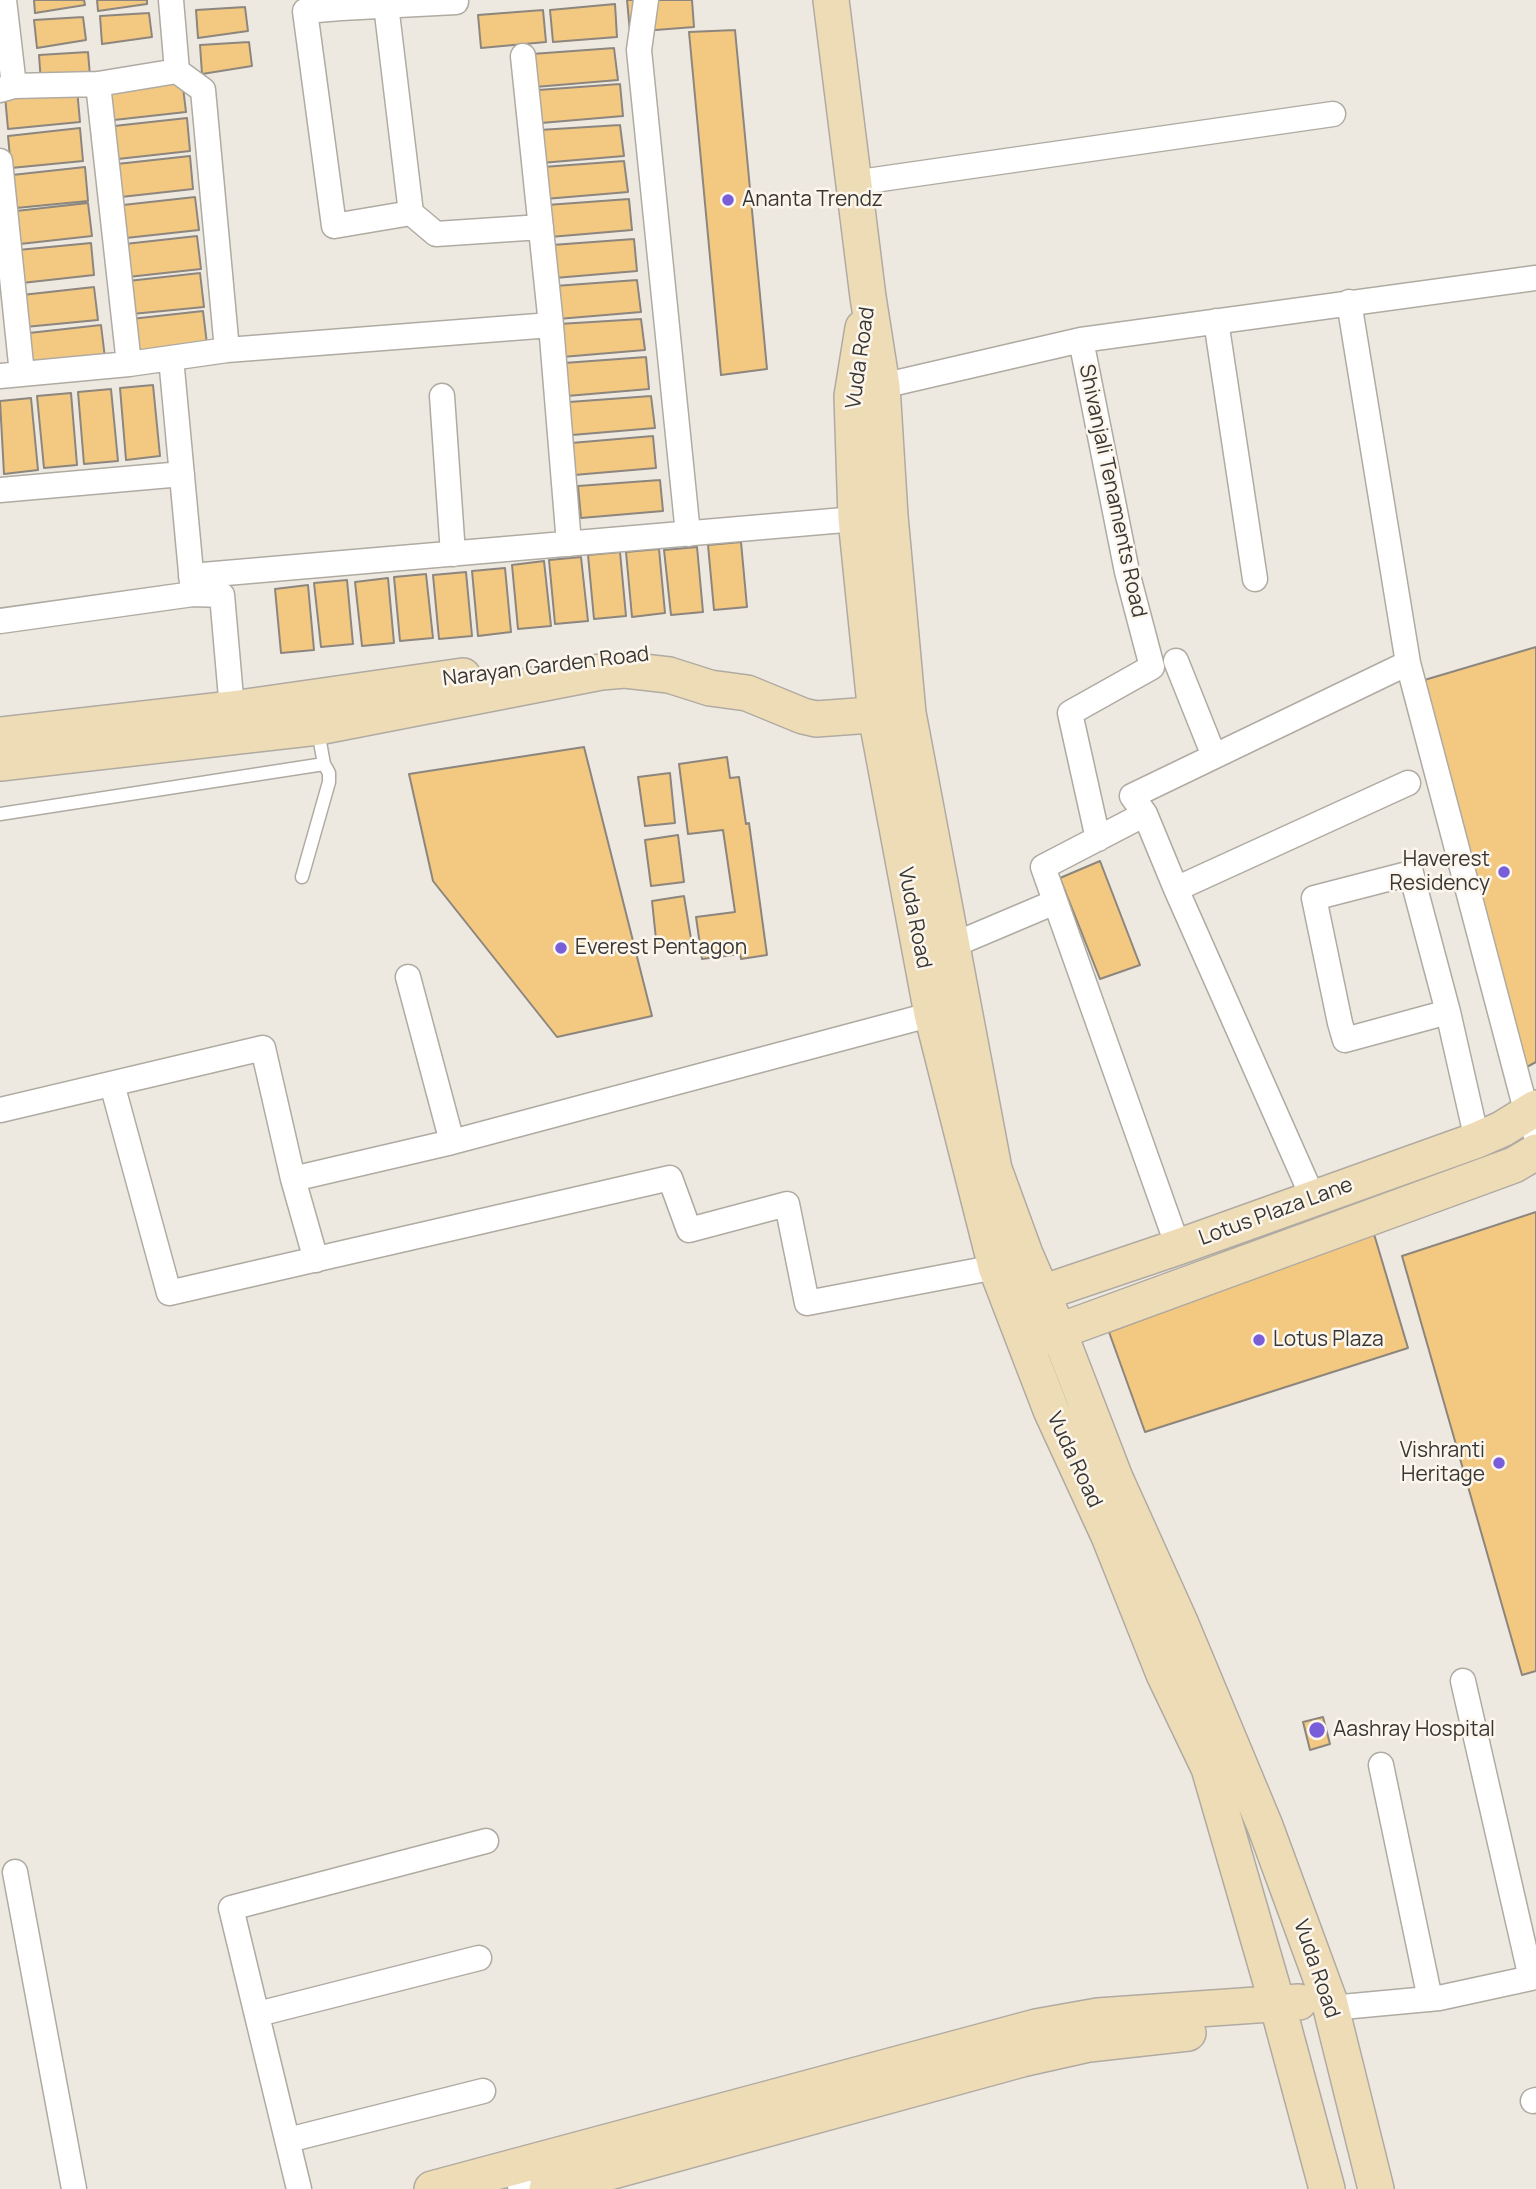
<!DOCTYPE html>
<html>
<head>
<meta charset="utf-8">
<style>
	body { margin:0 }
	canvas { display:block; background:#eee9e0 }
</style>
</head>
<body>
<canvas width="1536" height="2189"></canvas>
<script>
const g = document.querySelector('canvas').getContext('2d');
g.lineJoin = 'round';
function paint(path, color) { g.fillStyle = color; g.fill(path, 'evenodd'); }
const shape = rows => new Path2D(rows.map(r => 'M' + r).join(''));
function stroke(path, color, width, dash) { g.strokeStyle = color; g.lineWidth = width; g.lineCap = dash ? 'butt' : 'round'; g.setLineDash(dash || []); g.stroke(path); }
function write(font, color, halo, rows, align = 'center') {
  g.font = font + ' Manrope,sans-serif'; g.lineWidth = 5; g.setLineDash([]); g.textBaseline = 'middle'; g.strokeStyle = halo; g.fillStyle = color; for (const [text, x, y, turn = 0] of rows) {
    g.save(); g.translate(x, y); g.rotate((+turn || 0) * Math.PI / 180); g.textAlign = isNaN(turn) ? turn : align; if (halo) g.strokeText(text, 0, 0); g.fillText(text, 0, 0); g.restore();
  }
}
const building = shape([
	[34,0,84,0,85,5,35,13,34,0],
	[97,0,147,0,147,4,98,11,97,0],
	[627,0,692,0,694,27,630,32,627,0],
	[615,4,617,37,553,42,550,10,615,4],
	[245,7,248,31,198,38,196,10,245,7],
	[543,10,546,42,481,48,478,15,543,10],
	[149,13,152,37,102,44,100,16,149,13],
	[83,17,86,40,37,48,34,20,83,17],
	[735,30,767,369,721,375,689,32,735,30],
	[249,42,252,66,202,74,200,45,249,42],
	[614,48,618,80,535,87,532,54,614,48],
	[88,52,90,76,41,83,39,55,88,52],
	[182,79,186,112,114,120,110,87,182,79],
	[620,84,623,116,541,123,538,90,620,84],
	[77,89,80,122,8,129,5,96,77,89],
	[187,118,190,151,118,159,114,126,187,118],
	[620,125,624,156,541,163,539,130,620,125],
	[80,128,83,161,11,168,8,136,80,128],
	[190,156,193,189,121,197,117,164,190,156],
	[624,161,628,192,545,199,543,167,624,161],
	[85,167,88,201,16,208,12,175,85,167],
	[195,197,199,230,126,238,123,205,195,197],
	[629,199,632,230,550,237,547,205,629,199],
	[88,203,92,236,20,244,16,211,88,203],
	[197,236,201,269,128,277,125,244,197,236],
	[634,239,637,271,555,278,552,245,634,239],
	[91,243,94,275,22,283,18,250,91,243],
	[200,273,204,307,132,314,128,281,200,273],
	[637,280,641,312,558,319,555,286,637,280],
	[94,287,98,320,25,327,22,295,94,287],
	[203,311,207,344,135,352,131,319,203,311],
	[641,319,645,350,562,357,559,324,641,319],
	[101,325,105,358,33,366,29,333,101,325],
	[646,357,649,389,567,396,564,363,646,357],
	[153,385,160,456,126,460,120,388,153,385],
	[111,389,118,461,84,464,78,392,111,389],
	[71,393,77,465,44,468,37,396,71,393],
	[651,396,655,428,572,435,569,402,651,396],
	[31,398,38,470,4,474,0,401,31,398],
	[653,436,656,468,574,475,571,443,653,436],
	[660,480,663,511,581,518,578,486,660,480],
	[741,542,747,607,714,610,708,545,741,542],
	[697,547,703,612,671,615,664,550,697,547],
	[659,549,665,613,632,617,626,552,659,549],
	[620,552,626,616,594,619,588,555,620,552],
	[581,557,588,621,555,624,549,560,581,557],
	[544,561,551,626,518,629,512,565,544,561],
	[505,568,511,632,478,636,472,571,505,568],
	[466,572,472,636,439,639,433,575,466,572],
	[426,574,433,638,400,641,394,577,426,574],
	[388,578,394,643,362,646,355,582,388,578],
	[347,580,353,644,321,647,314,583,347,580],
	[308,585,314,650,281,653,275,589,308,585],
	[1536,647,1536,1062,1525,1068,1421,681,1536,647],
	[584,747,652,1016,557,1037,433,881,409,774,584,747],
	[727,757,730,778,739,777,746,824,749,823,767,955,741,959,740,954,702,959,696,917,735,912,723,830,688,834,679,764,727,757],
	[670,773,675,823,645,826,638,777,670,773],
	[678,835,684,882,651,886,645,840,678,835],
	[1100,861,1140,965,1100,979,1060,878,1100,861],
	[684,896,692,945,657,949,652,901,684,896],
	[1536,1212,1536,1671,1522,1675,1402,1256,1536,1212],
	[1374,1234,1408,1348,1145,1432,1109,1332,1374,1234],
	[1323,1717,1330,1744,1310,1750,1303,1722,1323,1717]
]);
paint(building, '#f3c880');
stroke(building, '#8c867e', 2);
const lane = shape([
	[0,814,324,764],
	[302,877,329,782,329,773,324,764,318,731]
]);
const street = shape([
	[171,0,177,71],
	[341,0,341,8,456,2],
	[646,0,639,50,688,534],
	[341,8,305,11,334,226,411,213,386,5],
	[98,84,129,364],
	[14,86,98,84,177,71,203,90,227,350],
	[0,90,14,86,4,0],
	[0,161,22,374],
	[853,183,1333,114],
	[411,213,436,234,541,227],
	[1349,302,1408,663],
	[1216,321,1255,579],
	[551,325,569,544],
	[171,358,193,594,222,595,232,709,230,723],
	[0,376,129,364,227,350,551,325,523,56],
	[882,386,1081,340],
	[442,396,453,554],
	[0,490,182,474],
	[191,576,856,519],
	[0,621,193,594],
	[1176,661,1214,756],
	[1145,814,1132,796,1408,663,1527,1114,1536,1135],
	[1098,839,1070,713,1152,667,1127,572,1081,340,1536,278],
	[1176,889,1408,783],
	[951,946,1055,902],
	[408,977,452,1142],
	[1448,1012,1345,1040,1340,1023,1314,898,1411,873,1448,1012,1477,1140],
	[112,1084,169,1293,670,1178,689,1230,787,1204,807,1303,996,1267,1010,1261],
	[0,1110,263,1048,293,1179,452,1142,948,1010],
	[293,1179,316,1260],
	[1178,1247,1043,867,1145,814,1176,889,1313,1198],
	[1463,1681,1531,1978],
	[1381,1765,1430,1999],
	[15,1872,74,2189],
	[1331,2008,1439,1998,1536,1977],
	[258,2014,479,1958],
	[1533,2101,1536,2100],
	[288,2140,483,2091],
	[515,2167,521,2189],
	[299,2189,231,1908,486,1841]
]);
const secondary = shape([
	[831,0,868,297,882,386,890,516,908,713,994,1169,1025,1254,1058,1330,1115,1478,1180,1622,1265,1826,1329,2000,1376,2189],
	[863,328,852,396,856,519,876,715,932,1014,996,1267,1051,1410,1109,1536,1164,1674,1209,1768,1277,2003,1327,2189],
	[0,735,232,709,463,676],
	[0,763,318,727,601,672,625,670,669,675,710,688,747,693,803,716,816,719,898,713],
	[1021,1303,1042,1293,1178,1247,1477,1140,1502,1129,1536,1108],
	[1035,1340,1514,1165,1536,1152],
	[432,2189,1036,2027,1098,2016,1299,2002],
	[547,2189,1022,2059,1089,2044,1188,2033]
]);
stroke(lane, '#b0aba2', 15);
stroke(street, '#b0aba2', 27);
stroke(secondary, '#b0aba2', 38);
stroke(lane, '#fff', 12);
stroke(street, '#fff', 24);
stroke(secondary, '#eedcb7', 35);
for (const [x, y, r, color] of [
	[728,200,7,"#785ed9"],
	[1504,872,7,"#785ed9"],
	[561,948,7,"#785ed9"],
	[1259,1340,7,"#785ed9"],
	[1499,1463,7,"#785ed9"],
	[1317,1730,9,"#785ed9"]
]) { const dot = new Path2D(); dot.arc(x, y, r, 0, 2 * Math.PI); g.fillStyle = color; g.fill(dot); stroke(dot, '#fcf6ed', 2.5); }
write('21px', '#393734', '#fcf6ed', [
	["Ananta Trendz",742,200],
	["Haverest",1490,860,"right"],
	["Residency",1490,884,"right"],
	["Everest Pentagon",575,948],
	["Lotus Plaza",1273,1340],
	["Vishranti",1485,1451,"right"],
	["Heritage",1485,1475,"right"],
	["Aashray Hospital",1333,1730]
], 'left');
write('21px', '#393734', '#fcf6ed', [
	["Vuda Road",861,358,-82],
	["Shivanjali Tenaments Road",1112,491,78],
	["Narayan Garden Road",546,667,-7],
	["Vuda Road",914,918,79],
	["Lotus Plaza Lane",1276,1212,-20],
	["Vuda Road",1074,1460,65],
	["Vuda Road",1316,1969,71]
]);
</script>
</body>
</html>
